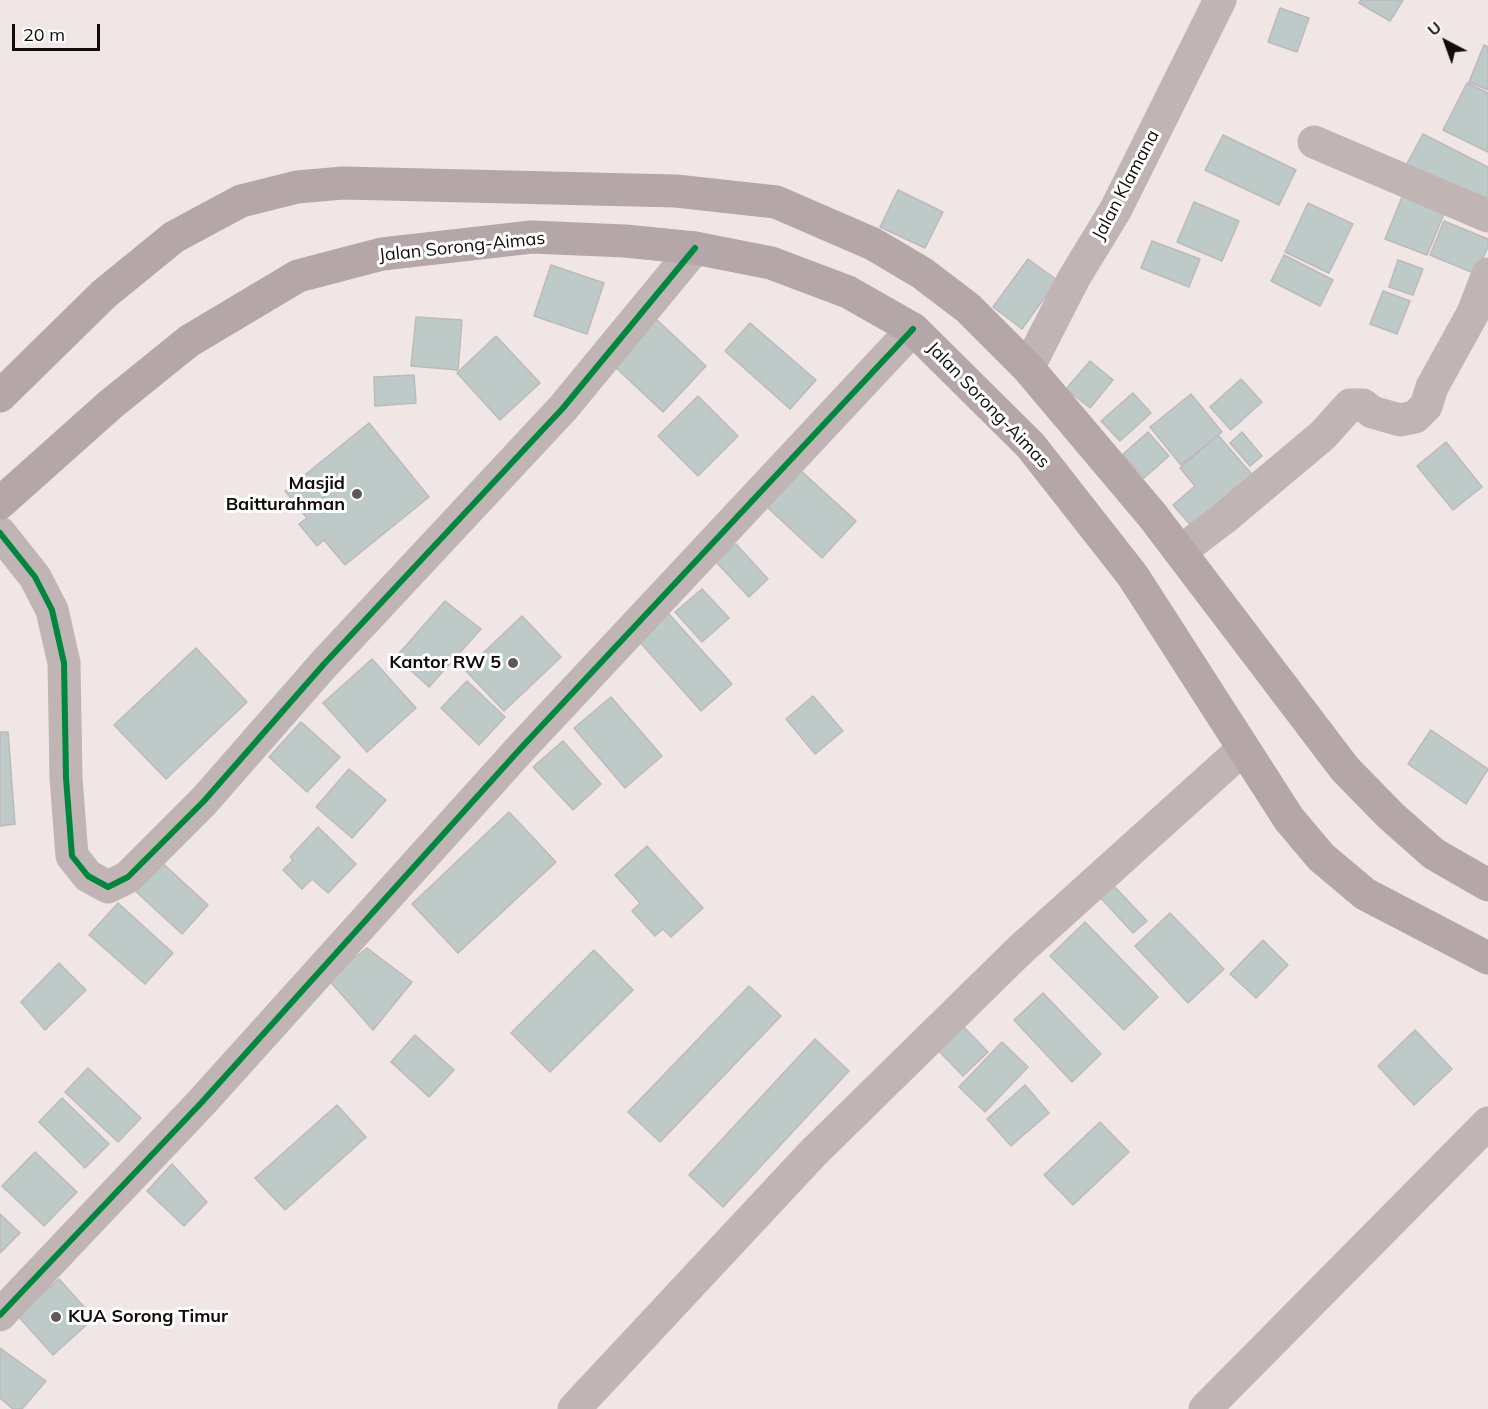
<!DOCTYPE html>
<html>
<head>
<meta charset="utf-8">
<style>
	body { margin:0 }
	#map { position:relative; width:1488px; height:1409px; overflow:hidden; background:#f0e6e6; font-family:Mulish,sans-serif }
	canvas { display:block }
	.north { position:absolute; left:1416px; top:12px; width:60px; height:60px; -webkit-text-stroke:4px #fff; paint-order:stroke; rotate:319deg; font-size:16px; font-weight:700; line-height:24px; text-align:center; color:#110c0c }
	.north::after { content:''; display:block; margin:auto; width:21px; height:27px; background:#110c0c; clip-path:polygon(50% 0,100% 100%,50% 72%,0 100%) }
	.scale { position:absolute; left:12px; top:24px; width:88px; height:27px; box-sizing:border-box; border:3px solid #110c0c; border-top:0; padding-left:8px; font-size:18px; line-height:21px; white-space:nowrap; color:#110c0c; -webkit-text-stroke:4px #fff; paint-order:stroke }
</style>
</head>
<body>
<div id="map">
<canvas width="1488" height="1409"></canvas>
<div class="north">U</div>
<div class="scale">20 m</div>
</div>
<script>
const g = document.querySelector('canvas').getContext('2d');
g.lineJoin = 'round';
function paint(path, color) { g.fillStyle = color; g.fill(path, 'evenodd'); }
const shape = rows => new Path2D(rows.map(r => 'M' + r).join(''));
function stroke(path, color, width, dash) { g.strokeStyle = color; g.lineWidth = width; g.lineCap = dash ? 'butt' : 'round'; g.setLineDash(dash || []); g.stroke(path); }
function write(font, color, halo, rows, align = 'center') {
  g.font = font + ' Mulish,sans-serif'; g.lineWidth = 6; g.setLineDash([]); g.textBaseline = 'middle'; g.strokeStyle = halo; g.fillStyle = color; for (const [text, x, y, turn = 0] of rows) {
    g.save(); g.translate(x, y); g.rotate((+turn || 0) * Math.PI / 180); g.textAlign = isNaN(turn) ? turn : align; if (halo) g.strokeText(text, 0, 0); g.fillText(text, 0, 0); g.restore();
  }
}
const building = shape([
	[1361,0,1403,0,1390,21,1359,3,1361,0],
	[1280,8,1309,18,1297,52,1268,42,1280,8],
	[1484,45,1488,47,1488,90,1469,82,1484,45],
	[1467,83,1488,93,1488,152,1443,130,1467,83],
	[1423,134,1488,167,1488,212,1404,169,1423,134],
	[1223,135,1296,170,1279,205,1205,170,1223,135],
	[898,190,943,212,925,248,880,227,898,190],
	[1404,192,1446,209,1427,255,1385,239,1404,192],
	[1194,202,1239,221,1222,261,1177,242,1194,202],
	[1308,203,1353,224,1329,273,1285,252,1308,203],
	[1444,221,1488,239,1488,247,1476,274,1430,255,1444,221],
	[1152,241,1200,259,1189,287,1141,268,1152,241],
	[1284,255,1333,280,1320,306,1271,281,1284,255],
	[1028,259,1057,280,1022,329,993,307,1028,259],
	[1398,260,1423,269,1413,295,1389,287,1398,260],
	[551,265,604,283,587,334,534,316,551,265],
	[1383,291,1410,301,1397,334,1370,324,1383,291],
	[416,317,462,320,458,370,411,366,416,317],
	[656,319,706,366,663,412,613,365,656,319],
	[750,323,816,380,790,409,725,351,750,323],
	[496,336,540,383,500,420,457,373,496,336],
	[1090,361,1113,380,1090,408,1066,389,1090,361],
	[414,375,416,403,375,406,374,377,414,375],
	[1241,379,1262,402,1231,430,1210,407,1241,379],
	[1133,393,1151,413,1120,441,1101,421,1133,393],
	[1191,394,1222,432,1181,465,1150,427,1191,394],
	[698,396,738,436,698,476,658,436,698,396],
	[369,423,429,497,345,565,324,540,317,546,299,524,307,518,285,491,369,423],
	[1148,432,1169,456,1144,478,1123,454,1148,432],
	[1242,432,1262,456,1250,466,1230,443,1242,432],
	[1218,435,1255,478,1195,530,1173,505,1195,486,1180,468,1218,435],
	[1446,442,1482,487,1453,510,1417,466,1446,442],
	[800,470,856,521,822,558,767,507,800,470],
	[736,544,768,579,749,597,716,562,736,544],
	[702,589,729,618,702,642,675,612,702,589],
	[445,601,481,629,429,687,396,657,445,601],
	[668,613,732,684,701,711,638,640,668,613],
	[522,616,561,657,504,711,465,670,522,616],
	[196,648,247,702,166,779,114,725,196,648],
	[372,659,416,708,367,752,323,703,372,659],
	[467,681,505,717,479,745,441,708,467,681],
	[813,696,843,731,815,754,786,719,813,696],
	[611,697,662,756,625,788,574,728,611,697],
	[301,722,340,757,307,792,269,757,301,722],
	[1431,730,1488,769,1466,804,1408,764,1431,730],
	[0,732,8,732,15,824,0,826,0,732],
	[563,741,601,784,573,810,533,767,563,741],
	[349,769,386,800,352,838,316,807,349,769],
	[509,812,556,862,458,953,412,904,509,812],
	[318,827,356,864,328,893,312,879,302,889,283,870,293,860,290,857,318,827],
	[647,846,703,908,671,937,663,929,655,936,632,911,640,903,615,875,647,846],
	[158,859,208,905,182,934,132,888,158,859],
	[1112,884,1147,921,1133,933,1099,896,1112,884],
	[118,903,173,953,145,984,89,935,118,903],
	[1170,913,1224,969,1188,1003,1135,946,1170,913],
	[1085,922,1158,997,1124,1030,1050,956,1085,922],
	[1263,940,1288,965,1256,998,1230,974,1263,940],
	[367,948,412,982,373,1030,328,979,367,948],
	[594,950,633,990,550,1072,511,1033,594,950],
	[59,963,86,990,45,1030,21,1002,59,963],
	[749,986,781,1016,660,1142,628,1112,749,986],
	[1043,993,1101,1054,1072,1082,1014,1020,1043,993],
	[962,1025,988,1052,963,1076,937,1049,962,1025],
	[1415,1030,1452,1069,1414,1105,1378,1066,1415,1030],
	[415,1035,454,1070,429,1097,391,1062,415,1035],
	[815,1039,849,1071,723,1207,689,1175,815,1039],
	[1002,1042,1028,1067,985,1112,959,1087,1002,1042],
	[88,1068,141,1118,118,1142,65,1092,88,1068],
	[1025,1085,1049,1113,1011,1146,987,1119,1025,1085],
	[62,1098,109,1144,85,1168,39,1122,62,1098],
	[337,1105,366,1137,285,1210,255,1178,337,1105],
	[1100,1122,1129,1152,1073,1205,1044,1175,1100,1122],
	[35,1152,77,1192,44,1226,2,1186,35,1152],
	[172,1164,207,1202,184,1226,147,1191,172,1164],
	[0,1214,20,1233,0,1253,0,1214],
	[59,1279,94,1318,53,1355,18,1316,59,1279],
	[0,1348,46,1381,22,1409,13,1409,0,1398,0,1348]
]);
paint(building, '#becac8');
stroke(building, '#bcbab9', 1.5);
stroke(shape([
	[1314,142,1488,216],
	[1028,368,1074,278,1116,209,1220,0],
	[0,533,35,577,52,610,64,663,66,778,72,856,88,876,108,887,128,877,204,801,324,664,563,408,695,248],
	[1181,551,1223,519,1323,435,1350,405,1363,405,1372,412,1400,420,1415,417,1426,406,1432,387,1473,313,1488,274],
	[0,1315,202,1102,521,748,913,329],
	[574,1409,813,1153,1020,950,1243,749],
	[1205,1409,1488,1123]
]), '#c0b4b5', 33);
stroke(shape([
	[0,396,104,294,174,237,241,201,297,187,343,183,676,191,776,202,873,244,922,273,968,308,1028,368,1152,515,1345,769,1391,816,1434,854,1488,885],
	[0,503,111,404,189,341,298,276,382,254,532,237,625,241,695,248,771,263,848,292,913,329,1031,446,1133,576,1289,819,1321,857,1365,894,1488,958]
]), '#b5a7a8', 33);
stroke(shape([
	[0,533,35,577,52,610,64,663,66,778,72,856,88,876,108,887,128,877,204,801,324,664,563,408,695,248],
	[0,1315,202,1102,521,748,913,329]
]), '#00873e', 6);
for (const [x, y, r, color] of [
	[357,494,6,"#5f5858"],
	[513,663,6,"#5f5858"],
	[56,1317,6,"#5f5858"]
]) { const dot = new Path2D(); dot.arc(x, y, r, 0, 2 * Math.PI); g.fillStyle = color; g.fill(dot); stroke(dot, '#fff', 2); }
write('18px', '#110c0c', '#fff', [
	["Jalan Klamana",1126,185,-62],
	["Jalan Sorong-Aimas",462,247,-6],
	["Jalan Sorong-Aimas",988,405,46]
]);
write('bold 18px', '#110c0c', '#fff', [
	["Masjid",345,484],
	["Baitturahman",345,505],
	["Kantor RW 5",501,663],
	["KUA Sorong Timur",68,1317,"left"]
], 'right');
</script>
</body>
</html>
